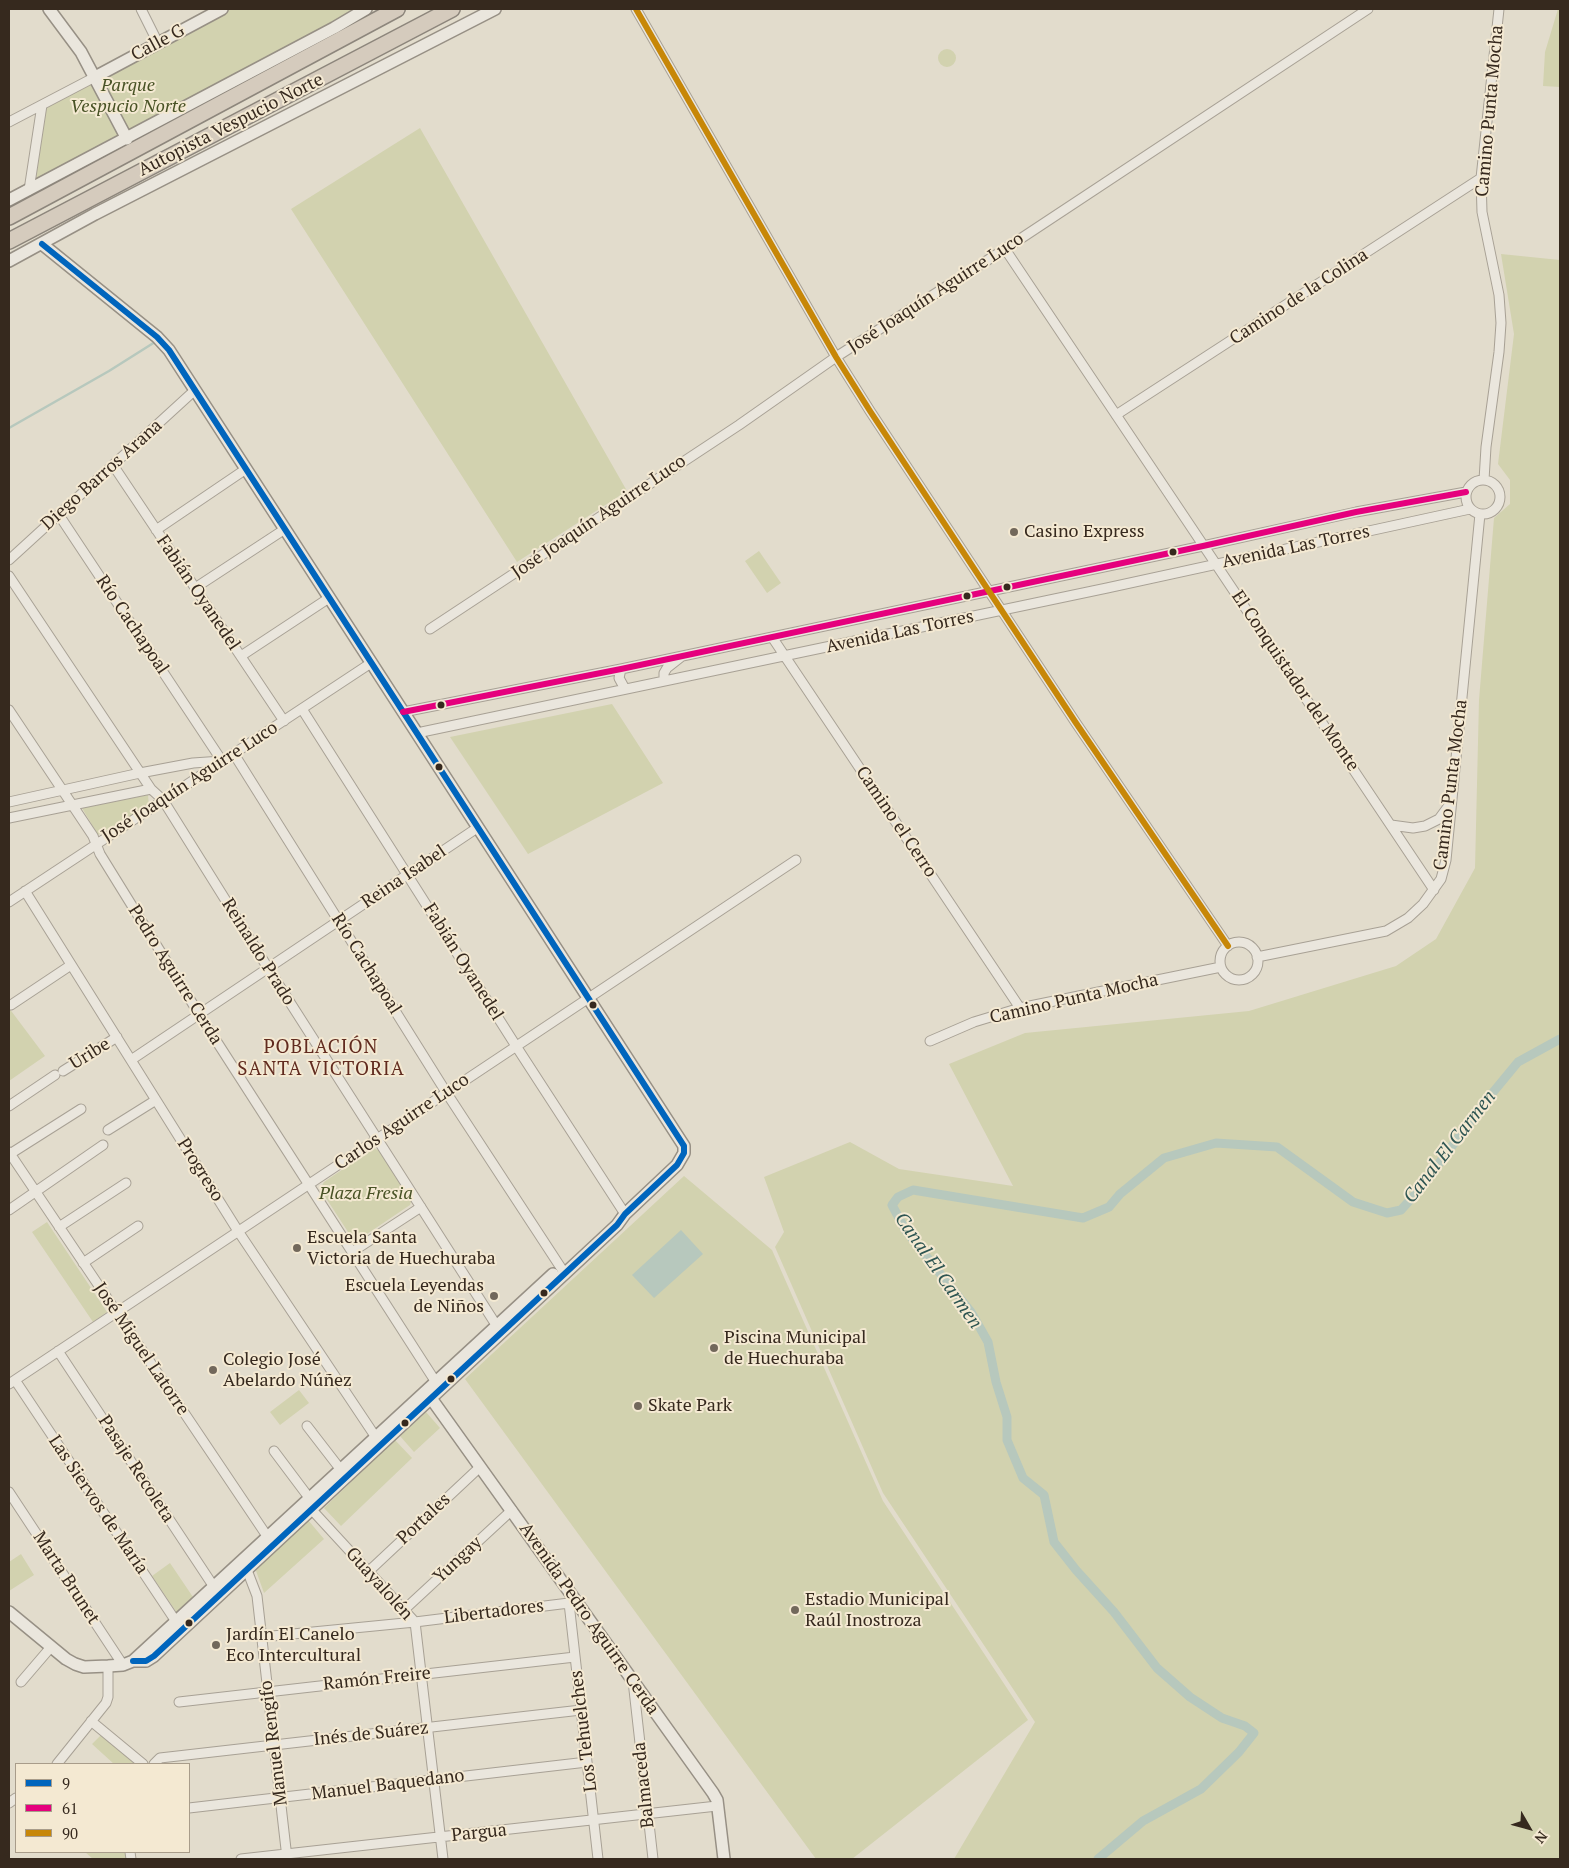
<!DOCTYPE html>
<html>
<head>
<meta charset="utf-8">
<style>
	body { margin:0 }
	#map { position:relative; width:1569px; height:1868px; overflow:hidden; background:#e2dccc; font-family:"PT Serif",serif }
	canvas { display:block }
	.frame { position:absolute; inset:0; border:10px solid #36291e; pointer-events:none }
	.legend { position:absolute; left:15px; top:1763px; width:175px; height:90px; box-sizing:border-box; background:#f4e9d2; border:1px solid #a89c8a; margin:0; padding:6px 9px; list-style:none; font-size:15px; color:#36291e }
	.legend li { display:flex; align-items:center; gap:10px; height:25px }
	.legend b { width:25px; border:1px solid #a89c8a }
	.north { position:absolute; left:1504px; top:1803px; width:50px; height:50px; -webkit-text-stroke:4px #f4e9d2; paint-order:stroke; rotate:128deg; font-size:14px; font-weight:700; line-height:20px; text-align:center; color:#36291e }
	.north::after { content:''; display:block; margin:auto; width:18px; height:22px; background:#36291e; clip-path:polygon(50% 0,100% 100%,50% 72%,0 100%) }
</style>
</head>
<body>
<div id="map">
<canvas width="1569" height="1868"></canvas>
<div class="frame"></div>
<ul class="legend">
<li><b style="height:6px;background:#0065bd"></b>9</li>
<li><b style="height:6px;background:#e5007d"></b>61</li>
<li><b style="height:6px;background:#c78708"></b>90</li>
</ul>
<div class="north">N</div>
</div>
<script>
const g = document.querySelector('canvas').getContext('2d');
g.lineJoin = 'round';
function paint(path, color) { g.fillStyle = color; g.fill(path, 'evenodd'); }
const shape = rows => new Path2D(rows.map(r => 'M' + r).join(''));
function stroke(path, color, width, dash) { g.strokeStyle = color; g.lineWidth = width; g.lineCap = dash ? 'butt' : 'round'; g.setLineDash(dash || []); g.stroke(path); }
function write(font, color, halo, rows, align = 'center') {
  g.font = font + ' "PT Serif",serif'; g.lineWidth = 4; g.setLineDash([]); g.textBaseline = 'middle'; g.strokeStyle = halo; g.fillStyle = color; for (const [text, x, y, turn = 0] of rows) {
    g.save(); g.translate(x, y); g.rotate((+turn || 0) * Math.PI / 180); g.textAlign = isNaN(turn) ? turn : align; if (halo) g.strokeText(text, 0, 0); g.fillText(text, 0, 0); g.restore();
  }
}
paint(shape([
	[230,9,355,9,333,23,36,179,44,107],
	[1558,9,1560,9,1560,87,1543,86,1545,52],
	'938 58a9 9 0 1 1 18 0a9 9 0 1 1-18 0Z',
	[420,128,627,491,517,562,291,209],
	[1501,254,1560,260,1560,1859,954,1859,1035,1722,883,1493,775,1247,784,1232,764,1177,850,1142,899,1169,1013,1186,949,1064,1025,1033,1249,1011,1396,966,1436,939,1475,868,1479,700,1494,518,1510,504,1510,480,1498,464,1514,334],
	[759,551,781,583,767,593,745,561],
	[612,704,663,783,528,854,450,737],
	[148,795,149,806,98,835,82,808],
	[9,1008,45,1056,9,1081],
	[374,1148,380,1151,412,1199,410,1205,358,1240,352,1238,320,1189,324,1182],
	[684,1176,772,1250,883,1501,1028,1720,852,1859,816,1859,465,1379],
	[47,1222,107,1312,93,1322,32,1232],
	[299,1390,309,1403,280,1425,270,1412],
	[426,1412,440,1428,414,1452,400,1436],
	[395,1440,412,1458,341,1526,324,1508],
	[308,1520,324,1539,264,1593,255,1568],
	[21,1554,34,1575,9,1591,9,1562],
	[170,1563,195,1600,177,1613,152,1576],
	[102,1734,138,1764,114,1764,92,1744],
	[85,1852,125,1852,126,1859,93,1859]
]), '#d2d2af');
paint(shape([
	[681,1230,703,1254,654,1298,632,1275]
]), '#b7c8bd');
stroke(shape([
	[9,428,109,371,155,342]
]), '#b7c8bd', 2.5);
stroke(shape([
	[1098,1859,1143,1821,1201,1789,1239,1752,1254,1733,1245,1726,1222,1718,1190,1697,1157,1668,1114,1612,1076,1570,1054,1542,1044,1495,1023,1478,1007,1440,1007,1417,996,1382,988,1342,971,1312,906,1231,892,1205,898,1197,913,1190,1083,1218,1109,1207,1120,1194,1164,1158,1216,1143,1277,1147,1353,1202,1387,1213,1401,1210,1419,1190,1485,1102,1518,1062,1560,1039]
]), '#b7c8bd', 9);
const street = shape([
	[141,9,158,43],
	[636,9,836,357,870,411,1076,723,1228,946],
	[9,122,95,77],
	[29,190,42,105],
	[1005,249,1434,890],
	[1116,415,1481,178],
	[113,465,284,721],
	'1466 497a17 17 0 1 1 34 0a17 17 0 1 1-34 0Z',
	[1484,480,1486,447,1499,352,1501,323,1499,295,1482,212,1481,178,1499,9],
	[59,515,222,761],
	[156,530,246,469],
	[9,560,195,390],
	[9,576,151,789,163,800,268,968,500,1331],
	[195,588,285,529],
	[430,629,739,425,836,357,1005,249,1368,9],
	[772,637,1020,1008],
	[241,656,329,598],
	[621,669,619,678,625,689],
	[664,680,664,673,667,668,681,657],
	[302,709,516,1046,625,1214],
	[9,710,93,836,100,854,199,1014,439,1387],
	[403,712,621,669,1203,546,1356,512,1466,492],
	[417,733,1107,588,1470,509],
	[234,754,446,1092,565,1274],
	[9,802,140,773,193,763,222,761],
	[9,818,151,789],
	[1391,825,1413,828,1425,826,1439,819,1450,804],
	[25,891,238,1231,379,1442],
	[9,902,371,663],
	'1220 961a19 19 0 1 1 38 0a19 19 0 1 1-38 0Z',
	[1257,957,1386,931,1408,918,1423,904,1441,879,1446,860,1480,514],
	[11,1005,71,965],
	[930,1041,974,1022,1020,1008,1221,967],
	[131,1060,477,828],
	[63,1071,117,1037],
	[9,1106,55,1075],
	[108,1130,156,1100],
	[9,1152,271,1542],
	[10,1154,81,1109],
	[9,1210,103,1145],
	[59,1227,126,1183],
	[352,1252,421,1207],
	[83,1263,138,1226],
	[58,1351,214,1587],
	[15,1380,179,1626],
	[9,1384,796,860],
	[307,1426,341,1470],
	[274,1451,310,1499,312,1510,415,1622,443,1859],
	[9,1492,123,1665],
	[247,1570,257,1596,287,1858],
	[369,1571,480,1467],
	[569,1603,598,1859],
	[405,1609,512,1510],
	[262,1637,415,1622,569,1603,575,1599],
	[633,1681,653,1859],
	[21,1682,51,1647],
	[179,1702,575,1657],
	[91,1721,143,1764],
	[57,1764,106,1703,108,1697,108,1666],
	[154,1764,160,1758,581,1710],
	[9,1803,16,1798],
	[189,1808,587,1762],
	[130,1852,131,1859],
	[241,1859,717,1806]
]);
const secondary = shape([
	[49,9,81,52,127,139],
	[95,77,222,9],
	[9,200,334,28,366,9],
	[42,244,157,337,169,350,684,1146,684,1153,677,1165,625,1214,617,1225,154,1656,146,1661,133,1661],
	[9,261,95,214,495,9],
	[428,1394,713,1793,717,1800,724,1859],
	[9,1612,66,1659,75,1664,84,1667,108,1666,123,1665,133,1661,553,1274]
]);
const highway = shape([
	[9,217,397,9],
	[9,241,452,9]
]);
stroke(street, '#a8a195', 11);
stroke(secondary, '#979085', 14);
stroke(highway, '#8d867c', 18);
stroke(street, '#eae6dd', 9);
stroke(secondary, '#eae6dd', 11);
stroke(highway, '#d5cbbd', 15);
stroke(shape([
	[42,244,157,337,169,350,684,1146,684,1153,677,1165,625,1214,617,1225,154,1656,146,1661,133,1661]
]), '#0065bd', 6);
stroke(shape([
	[403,712,621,669,1203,546,1356,512,1466,492]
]), '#e5007d', 6);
stroke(shape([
	[636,9,836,357,870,411,1076,723,1228,946]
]), '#c78708', 6);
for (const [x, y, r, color] of [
	[1014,532,5,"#72685b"],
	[1173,552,4.5,"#36291e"],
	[1007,587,4.5,"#36291e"],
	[967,596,4.5,"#36291e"],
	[441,705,4.5,"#36291e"],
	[439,767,4.5,"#36291e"],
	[593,1005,4.5,"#36291e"],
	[297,1248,5,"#72685b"],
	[544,1293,4.5,"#36291e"],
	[494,1296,5,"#72685b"],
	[714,1348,5,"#72685b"],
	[213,1370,5,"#72685b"],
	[451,1379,4.5,"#36291e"],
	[638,1406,5,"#72685b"],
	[405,1423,4.5,"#36291e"],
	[795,1610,5,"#72685b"],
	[189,1623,4.5,"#36291e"],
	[216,1645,5,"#72685b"]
]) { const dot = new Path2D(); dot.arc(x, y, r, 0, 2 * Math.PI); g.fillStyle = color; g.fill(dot); stroke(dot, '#f4e9d2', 2); }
write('18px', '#36291e', '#f4e9d2', [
	["Calle G",158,43,-28],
	["Camino Punta Mocha",1490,111,-85],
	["Autopista Vespucio Norte",231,125,-27],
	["José Joaquín Aguirre Luco",936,293,-33],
	["Camino de la Colina",1299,297,-33],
	["Diego Barros Arana",102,475,-42],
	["José Joaquín Aguirre Luco",599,517,-34],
	["Avenida Las Torres",1296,547,-12],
	["Fabián Oyanedel",198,593,56],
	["Río Cachapoal",132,625,56],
	["Avenida Las Torres",900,632,-12],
	["El Conquistador del Monte",1295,681,56],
	["José Joaquín Aguirre Luco",190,782,-33],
	["Camino Punta Mocha",1451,785,-83],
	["Camino el Cerro",896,822,56],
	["Reina Isabel",404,877,-34],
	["Reinaldo Prado",258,952,58],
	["Fabián Oyanedel",463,962,58],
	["Río Cachapoal",366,964,58],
	["Pedro Aguirre Cerda",175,975,58],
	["Camino Punta Mocha",1074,999,-13],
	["Uribe",90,1054,-32],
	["Carlos Aguirre Luco",402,1122,-34],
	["Progreso",200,1170,58],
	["José Miguel Latorre",141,1349,56],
	["Pasaje Recoleta",136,1469,57],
	["Las Siervos de María",98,1505,56],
	["Portales",424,1519,-43],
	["Yungay",458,1560,-43],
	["Marta Brunet",66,1578,57],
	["Guayalolén",379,1584,48],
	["Libertadores",494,1612,-7],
	["Avenida Pedro Aguirre Cerda",589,1619,55],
	["Ramón Freire",377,1679,-6],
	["Los Tehuelches",584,1731,-97],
	["Inés de Suárez",371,1734,-6],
	["Manuel Rengifo",274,1743,-97],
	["Manuel Baquedano",388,1785,-7],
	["Balmaceda",644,1785,-96],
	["Pargua",479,1833,-6]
]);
write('italic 18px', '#485225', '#f4e9d2', [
	["Parque",128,86],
	["Vespucio Norte",128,107],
	["Plaza Fresia",366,1194]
]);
write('18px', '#36291e', '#f4e9d2', [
	["Casino Express",1024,532],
	["Escuela Santa",307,1238],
	["Victoria de Huechuraba",307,1259],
	["Escuela Leyendas",484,1286,"right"],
	["de Niños",484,1307,"right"],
	["Piscina Municipal",724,1338],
	["de Huechuraba",724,1359],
	["Colegio José",223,1360],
	["Abelardo Núñez",223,1381],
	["Skate Park",648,1406],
	["Estadio Municipal",805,1600],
	["Raúl Inostroza",805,1621],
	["Jardín El Canelo",226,1635],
	["Eco Intercultural",226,1656]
], 'left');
g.letterSpacing = '1px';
write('19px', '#612b1f', '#f4e9d2', [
	["POBLACIÓN",321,1048],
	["SANTA VICTORIA",321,1070]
]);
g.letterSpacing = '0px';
write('italic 19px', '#2e5552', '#f4e9d2', [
	["Canal El Carmen",1450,1147,-52],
	["Canal El Carmen",938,1271,55]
]);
</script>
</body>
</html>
